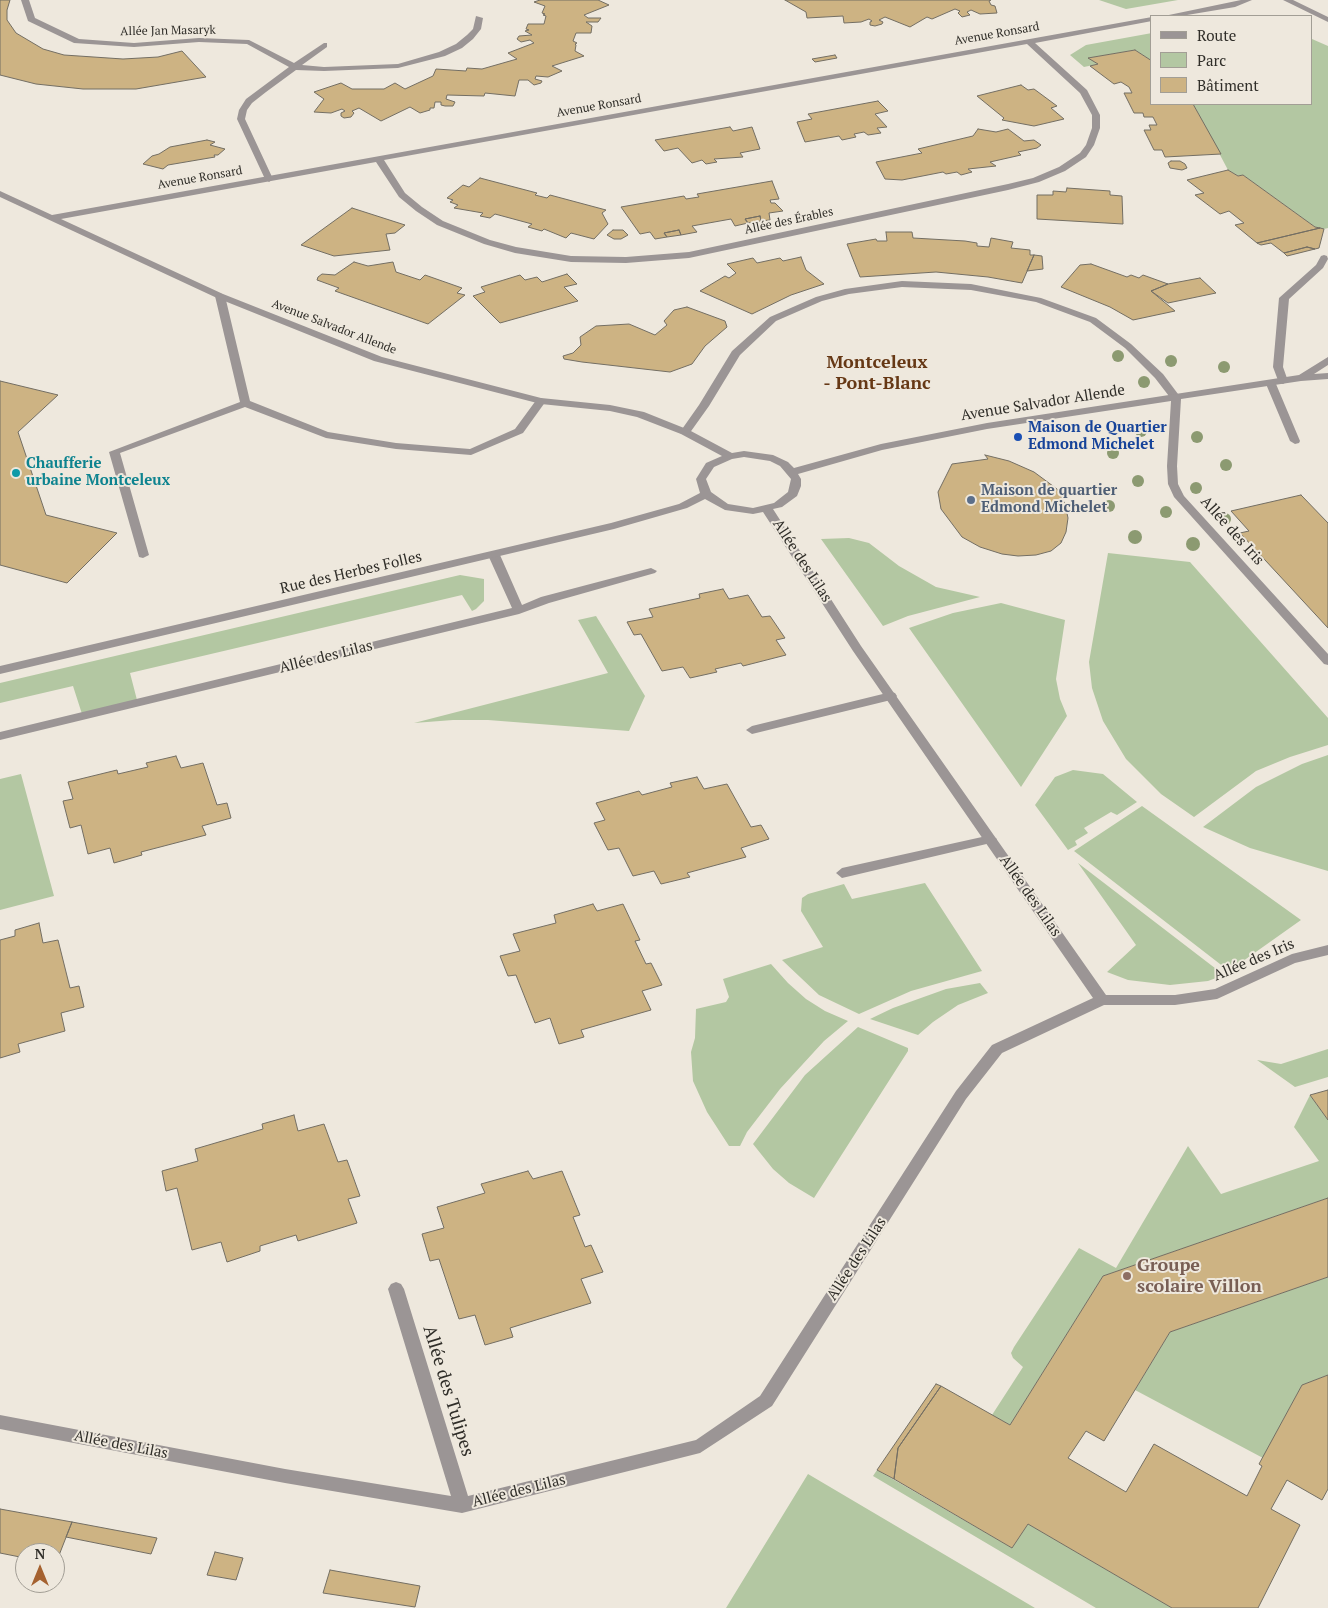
<!DOCTYPE html>
<html>
<head>
<meta charset="utf-8">
<style>
	body { margin:0 }
	#map { position:relative; width:1328px; height:1608px; overflow:hidden; background:#eee8dd; font-family:"PT Serif",serif }
	canvas { display:block }
	.legend { position:absolute; left:1150px; top:15px; width:162px; height:90px; box-sizing:border-box; background:#eee8dd; border:1px solid #a29e95; margin:0; padding:6px 9px; list-style:none; font-size:15px; color:#302e29 }
	.legend li { display:flex; align-items:center; gap:10px; height:25px }
	.legend b { width:25px; border:1px solid #a29e95 }
	.north { position:absolute; left:15px; top:1543px; width:50px; height:50px; box-sizing:border-box; background:#eee8dd; border:1px solid #a29e95; border-radius:50%; rotate:0deg; font-size:14px; font-weight:700; line-height:20px; text-align:center; color:#302e29 }
	.north::after { content:''; display:block; margin:auto; width:18px; height:22px; background:#a56230; clip-path:polygon(50% 0,100% 100%,50% 72%,0 100%) }
</style>
</head>
<body>
<div id="map">
<canvas width="1328" height="1608"></canvas>
<ul class="legend">
<li><b style="height:6px;background:#9b9595"></b>Route</li>
<li><b style="height:14px;background:#b3c7a2"></b>Parc</li>
<li><b style="height:14px;background:#cdb383"></b>Bâtiment</li>
</ul>
<div class="north">N</div>
</div>
<script>
const g = document.querySelector('canvas').getContext('2d');
g.lineJoin = 'round';
function paint(path, color) { g.fillStyle = color; g.fill(path, 'evenodd'); }
const shape = rows => new Path2D(rows.map(r => 'M' + r).join(''));
function stroke(path, color, width, dash) { g.strokeStyle = color; g.lineWidth = width; g.lineCap = dash ? 'butt' : 'round'; g.setLineDash(dash || []); g.stroke(path); }
function write(font, color, halo, rows, align = 'center') {
  g.font = font + ' "PT Serif",serif'; g.lineWidth = 4; g.setLineDash([]); g.textBaseline = 'middle'; g.strokeStyle = halo; g.fillStyle = color; for (const [text, x, y, turn = 0] of rows) {
    g.save(); g.translate(x, y); g.rotate((+turn || 0) * Math.PI / 180); g.textAlign = isNaN(turn) ? turn : align; if (halo) g.strokeText(text, 0, 0); g.fillText(text, 0, 0); g.restore();
  }
}
paint(shape([
	[1099,0,1178,0,1126,9],
	[1152,33,1152,61,1135,50,1089,58,1098,64,1084,67,1070,55,1086,45],
	[1312,39,1328,46,1328,228,1324,229,1315,227,1243,175,1238,176,1228,170,1193,104,1312,104],
	[849,538,869,543,899,566,936,587,980,597,908,616,883,626,821,539],
	[1108,553,1190,562,1328,718,1328,745,1290,757,1256,771,1194,817,1161,794,1126,759,1103,721,1092,688,1089,662],
	[460,575,484,579,484,601,476,609,472,611,462,595,130,673,137,700,82,714,73,686,0,703,0,683],
	[1001,603,1065,620,1056,679,1060,699,1067,716,1021,787,909,628,953,613],
	[596,616,645,696,629,731,488,720,453,720,414,723,608,673,578,620],
	[1328,755,1328,871,1250,848,1203,827,1256,787,1302,764],
	[1073,770,1103,774,1137,802,1117,815,1111,812,1084,828,1088,833,1075,841,1077,845,1068,850,1035,805,1055,777],
	[21,774,54,896,0,910,0,779],
	[1142,806,1301,920,1229,971,1074,851],
	[1078,863,1224,975,1208,981,1170,985,1128,980,1107,972,1136,945],
	[925,883,982,971,911,991,859,1014,819,995,782,960,823,947,801,911,802,898,808,894,844,884,852,899],
	[771,964,788,983,806,999,825,1011,848,1021,824,1041,780,1089,747,1132,740,1146,729,1146,707,1112,693,1081,691,1052,695,1038,696,1009,726,1002,729,997,723,979],
	[980,983,988,993,958,1005,933,1022,918,1035,870,1019,893,1008,946,989],
	[858,1027,908,1048,908,1051,814,1198,789,1183,773,1169,753,1144,805,1075],
	[1328,1049,1328,1077,1295,1087,1257,1060,1281,1064],
	[1310,1095,1328,1120,1328,1198,1103,1276,1010,1425,992,1415,1023,1367,1013,1358,1011,1353,1014,1347,1079,1248,1116,1268,1188,1146,1221,1194,1319,1161,1294,1127],
	[1328,1277,1328,1375,1302,1385,1263,1458,1135,1390,1170,1332],
	[877,1470,1012,1548,1028,1524,1172,1608,1096,1608,873,1476],
	[808,1474,1035,1608,726,1608]
]), '#b3c7a2');
const building = shape([
	[0,0,10,0,7,10,7,20,16,33,43,49,64,55,123,59,158,57,182,51,206,77,136,89,83,89,36,84,0,75,0,0],
	[540,0,598,0,609,5,584,15,588,18,601,18,598,22,586,22,592,26,591,33,576,33,573,41,577,43,575,44,576,45,575,51,584,56,552,66,562,71,548,77,536,76,535,79,542,81,541,83,534,85,528,80,519,80,515,96,485,93,484,96,447,95,446,99,455,102,453,106,445,106,441,105,441,102,435,102,434,108,430,108,430,110,420,113,410,107,381,121,359,108,352,111,354,113,351,117,344,118,341,116,341,113,345,111,342,109,331,113,314,112,324,99,314,92,341,83,352,89,384,89,395,83,405,89,433,76,436,69,466,71,467,68,482,69,517,59,508,53,534,43,530,40,521,42,517,39,519,36,532,35,525,31,529,30,526,29,528,24,544,24,546,16,543,15,545,14,542,13,545,6,534,2,540,0],
	[785,0,991,0,989,1,991,5,995,6,997,13,980,14,971,10,967,12,970,15,962,17,958,13,960,11,955,9,932,19,927,17,910,27,885,17,879,20,883,22,882,24,875,26,870,25,870,22,872,21,869,19,861,22,844,23,843,16,807,18,806,12,785,0],
	[1135,50,1152,61,1152,104,1193,104,1221,154,1165,157,1162,150,1154,150,1144,130,1151,130,1149,125,1157,125,1153,117,1144,117,1143,113,1134,113,1124,93,1132,93,1129,87,1121,82,1114,84,1090,66,1098,64,1088,58,1135,50],
	[835,55,837,58,815,62,812,59,835,55],
	[1021,85,1028,90,1034,89,1057,106,1051,108,1064,119,1034,126,1002,120,1004,118,977,96,1021,85],
	[878,101,888,111,875,114,887,127,877,128,881,133,868,135,864,132,854,134,856,137,842,140,839,136,805,142,797,122,812,119,808,114,878,101],
	[730,127,733,131,752,127,760,149,740,153,743,157,714,159,717,162,706,164,702,160,692,163,678,148,664,151,655,140,730,127],
	[978,129,996,132,1008,129,1024,141,1034,140,1041,145,1037,148,1018,152,1021,155,990,162,996,166,968,169,972,172,961,175,957,172,946,174,943,172,902,180,885,179,876,162,922,153,918,149,973,136,978,129],
	[207,140,215,142,210,145,225,149,218,155,214,155,215,157,168,165,163,169,143,164,152,156,159,154,170,147,207,140],
	[1171,161,1180,161,1185,164,1187,168,1182,170,1170,168,1168,163,1171,161],
	[1228,170,1238,176,1243,175,1315,227,1320,228,1257,243,1235,225,1244,223,1229,211,1220,214,1195,195,1204,193,1187,180,1228,170],
	[480,178,537,193,535,195,547,198,550,195,606,210,602,213,608,224,594,239,571,233,566,238,544,229,542,231,528,227,532,224,495,214,490,218,480,216,483,213,454,208,458,205,450,202,453,200,447,198,463,185,469,187,480,178],
	[772,181,779,199,770,200,771,203,775,203,783,211,769,213,770,220,761,221,760,216,745,219,748,223,735,226,731,219,692,226,697,232,681,235,679,230,664,233,667,237,655,239,650,232,640,234,621,207,684,196,686,199,699,197,697,194,772,181],
	[1067,188,1110,191,1110,195,1122,196,1123,224,1037,219,1037,195,1053,195,1053,191,1066,192,1067,188],
	[352,208,405,225,395,233,386,234,390,250,334,256,301,245,352,208],
	[760,216,761,221,748,223,745,219,760,216],
	[1320,228,1324,229,1319,248,1315,249,1307,247,1284,253,1271,243,1261,245,1257,243,1320,228],
	[613,230,623,230,628,235,621,239,614,239,607,235,613,230],
	[679,230,681,235,667,237,664,233,679,230],
	[886,232,912,232,913,238,965,241,977,243,977,246,989,247,991,238,1013,242,1011,248,1030,250,1030,255,1034,255,1022,283,988,277,936,272,860,277,847,244,876,239,877,241,887,241,886,232],
	[1307,247,1315,249,1287,256,1284,253,1307,247],
	[1034,255,1042,256,1043,269,1027,271,1034,255],
	[801,257,806,270,824,284,791,295,752,314,700,291,725,276,729,278,736,273,727,264,753,258,757,263,780,258,783,261,801,257],
	[354,262,368,266,393,262,396,272,420,280,425,275,462,288,457,293,465,295,428,324,335,291,339,288,317,280,318,277,322,274,335,275,354,262],
	[1091,264,1127,277,1131,275,1139,278,1143,275,1168,284,1151,291,1175,311,1133,320,1110,307,1061,287,1080,265,1091,264],
	[567,274,577,284,564,287,578,301,500,323,473,296,485,292,481,287,520,275,525,280,537,277,542,282,567,274],
	[1200,278,1216,293,1168,303,1151,291,1168,284,1200,278],
	[687,307,725,321,727,327,705,346,692,364,670,372,582,362,564,359,563,356,573,353,581,345,580,337,596,326,629,324,655,335,667,325,664,321,674,310,687,307],
	[0,381,58,395,18,432,46,515,117,533,67,583,0,565,0,381],
	[985,455,1009,461,1034,472,1057,489,1065,504,1068,518,1066,532,1061,543,1051,551,1036,555,1018,556,1002,554,980,547,962,537,941,509,938,492,952,464,988,459,985,455],
	[1301,495,1328,523,1328,628,1240,533,1249,531,1231,511,1301,495],
	[723,589,729,599,748,595,762,617,770,616,785,638,776,640,786,655,743,666,741,663,715,669,717,672,690,678,683,667,662,671,641,634,634,635,627,622,653,617,649,609,700,598,699,594,723,589],
	[176,756,181,768,203,763,217,805,227,803,231,818,202,826,206,835,141,852,142,855,114,863,110,848,88,854,81,825,70,828,63,801,73,799,68,782,117,770,118,774,148,767,146,763,176,756],
	[697,777,704,789,727,784,751,827,761,825,769,839,741,848,746,857,687,873,690,877,661,884,654,871,633,876,619,848,608,850,594,823,605,820,596,803,639,791,642,795,672,787,670,783,697,777],
	[593,904,597,911,623,904,640,940,635,941,646,964,651,963,662,985,642,991,651,1010,581,1030,584,1037,559,1044,550,1018,535,1023,516,975,508,976,500,956,520,951,513,934,556,923,554,915,593,904],
	[39,923,43,943,58,940,70,988,79,986,84,1007,61,1013,65,1031,18,1044,20,1052,0,1058,0,940,15,936,15,930,39,923],
	[1328,1090,1328,1120,1310,1095,1328,1090],
	[294,1115,298,1131,324,1124,338,1162,347,1160,360,1196,348,1199,357,1223,298,1241,296,1235,260,1246,260,1251,227,1262,221,1242,192,1250,177,1188,166,1191,162,1171,198,1161,195,1149,263,1129,262,1124,294,1115],
	[528,1171,533,1179,562,1171,580,1215,573,1217,585,1247,591,1245,603,1272,581,1279,591,1303,510,1328,513,1337,485,1345,475,1315,459,1319,439,1259,430,1261,422,1234,444,1228,437,1207,485,1193,481,1184,528,1171],
	[1328,1198,1328,1277,1170,1332,1104,1441,1086,1431,1068,1458,1126,1492,1154,1444,1247,1496,1262,1466,1259,1464,1302,1385,1328,1375,1328,1489,1322,1500,1287,1480,1271,1509,1300,1525,1258,1608,1172,1608,1028,1524,1012,1548,894,1479,898,1448,941,1386,1010,1425,1103,1276,1328,1198],
	[936,1384,941,1386,898,1448,894,1479,877,1470,936,1384],
	[0,1509,72,1522,56,1563,55,1553,25,1553,25,1558,0,1553,0,1509],
	[72,1522,157,1538,151,1554,66,1537,72,1522],
	[215,1552,243,1558,236,1580,207,1575,215,1552],
	[330,1570,420,1586,415,1607,323,1593,330,1570]
]);
paint(building, '#cdb383');
stroke(building, '#736e63', 1);
paint(shape([
	[21,0,29,0,35,18,79,39,134,43,199,38,249,40,294,63,324,43,327,43,327,47,302,65,324,67,398,64,439,52,456,44,467,35,473,29,476,16,483,18,481,29,473,39,462,48,445,56,398,68,324,71,296,70,266,92,252,103,247,110,245,119,273,179,269,182,265,179,237,119,239,110,246,99,289,67,247,44,199,42,134,47,74,43,28,21,21,0],
	[1324,255,1327,256,1328,259,1323,268,1289,299,1283,367,1288,381,1283,384,1279,383,1273,367,1279,298,1316,265,1321,256,1324,255],
	[902,281,971,284,1041,298,1096,318,1131,344,1163,374,1181,398,1176,401,1172,400,1155,378,1125,348,1090,322,1036,302,971,290,902,287,849,294,822,301,776,321,740,355,709,406,689,434,681,434,680,432,699,405,732,351,770,317,816,297,845,289,902,281],
	[220,293,225,296,250,401,328,432,396,443,470,449,515,429,537,399,541,398,546,401,523,433,471,455,396,449,326,438,245,407,120,453,149,555,143,558,139,557,109,452,240,402,215,296,220,293],
	[1271,381,1276,384,1300,441,1299,443,1295,444,1290,441,1266,384,1271,381],
	[494,552,500,555,522,605,541,597,651,568,657,571,655,573,549,603,519,614,0,740,0,732,512,608,488,555,494,552],
	[891,692,895,693,897,696,895,699,752,734,746,730,752,726,891,692],
	[991,835,997,839,995,842,842,878,836,873,842,868,991,835]
]), '#9b9595');
paint(shape([
	[1241,0,1252,0,1235,7,1181,16,1164,16,1241,0],
	[1283,0,1293,0,1328,17,1328,22,1283,0],
	[1152,17,1152,21,1035,43,1087,90,1100,115,1100,128,1094,145,1086,157,1065,171,1039,182,1008,190,689,258,626,263,571,262,515,253,484,244,437,225,416,211,399,197,376,162,61,219,223,294,382,357,541,398,610,405,644,412,689,430,732,453,744,451,773,455,788,462,794,468,881,444,987,423,1299,375,1328,357,1328,365,1314,374,1328,373,1328,379,1301,381,1181,399,1177,466,1178,484,1184,496,1328,654,1328,665,1324,664,1174,497,1168,484,1167,466,1171,401,987,429,882,450,798,474,801,479,801,486,797,496,782,507,773,509,861,646,1106,995,1175,995,1215,989,1292,954,1328,945,1328,955,1295,963,1217,999,1175,1005,1104,1005,1002,1053,966,1099,772,1406,700,1453,462,1513,285,1483,0,1429,0,1415,285,1469,451,1496,388,1289,391,1284,396,1282,401,1284,404,1289,468,1496,696,1440,760,1396,956,1091,992,1045,1093,998,853,651,763,512,753,514,725,510,705,499,687,508,614,529,0,674,0,666,611,523,679,504,700,493,696,479,706,463,722,456,681,434,637,417,610,411,541,404,374,361,217,298,0,197,0,191,52,215,1152,17],
	[1027,44,1080,93,1092,115,1092,128,1086,145,1080,153,1059,167,1033,178,1008,184,689,252,626,257,571,256,516,247,490,240,443,221,422,207,405,193,384,160,1027,44],
	[744,457,770,461,780,466,791,479,788,492,774,503,753,508,728,504,711,492,706,479,714,467,732,459,744,457]
]), '#9b9595');
g.fillStyle = '#8c9a71';
for (const [x, y, r] of [
	[1118,356,6],
	[1171,361,6],
	[1224,367,6],
	[1144,382,6],
	[1141,431,6],
	[1197,437,6],
	[1113,453,6],
	[1226,465,6],
	[1138,481,6],
	[1196,488,6],
	[1109,506,6],
	[1166,512,6],
	[1225,519,6],
	[1135,537,7],
	[1193,544,7]
]) { g.beginPath(); g.arc(x, y, r, 0, 2 * Math.PI); g.fill(); }
for (const [x, y, r, color] of [
	[1018,437,5,"#1a4fb4"],
	[16,473,5,"#0f9aa8"],
	[971,500,5,"#5c6f8a"],
	[1127,1276,5,"#8d6e63"]
]) { const dot = new Path2D(); dot.arc(x, y, r, 0, 2 * Math.PI); g.fillStyle = color; g.fill(dot); stroke(dot, '#eee8dd', 2); }
write('12px', '#302e29', '#eee8dd', [
	["Allée Jan Masaryk",168,31,-1],
	["Avenue Ronsard",997,34,-10],
	["Avenue Ronsard",599,106,-10],
	["Avenue Ronsard",200,178,-10],
	["Allée des Érables",789,221,-12],
	["Avenue Salvador Allende",334,327,21]
]);
write('15px', '#302e29', '#eee8dd', [
	["Avenue Salvador Allende",1043,403,-9],
	["Allée des Iris",1232,531,48],
	["Allée des Lilas",802,561,57],
	["Rue des Herbes Folles",351,573,-13],
	["Allée des Lilas",326,657,-14],
	["Allée des Lilas",1030,896,55],
	["Allée des Iris",1254,960,-23],
	["Allée des Lilas",857,1259,-57],
	["Allée des Lilas",121,1445,11],
	["Allée des Lilas",519,1491,-14]
]);
write('bold 15px', '#164399', '#eee8dd', [
	["Maison de Quartier",1028,428],
	["Edmond Michelet",1028,445]
], 'left');
write('bold 15px', '#0d838f', '#eee8dd', [
	["Chaufferie",26,464],
	["urbaine Montceleux",26,481]
], 'left');
write('bold 15px', '#4e5e75', '#eee8dd', [
	["Maison de quartier",981,491],
	["Edmond Michelet",981,508]
], 'left');
write('bold 18px', '#663815', '#eee8dd', [
	["Montceleux",877,363],
	["- Pont-Blanc",877,384]
]);
write('bold 18px', '#785e54', '#eee8dd', [
	["Groupe",1137,1266],
	["scolaire Villon",1137,1287]
], 'left');
write('18px', '#302e29', '#eee8dd', [
	["Allée des Tulipes",448,1391,73]
]);
</script>
</body>
</html>
